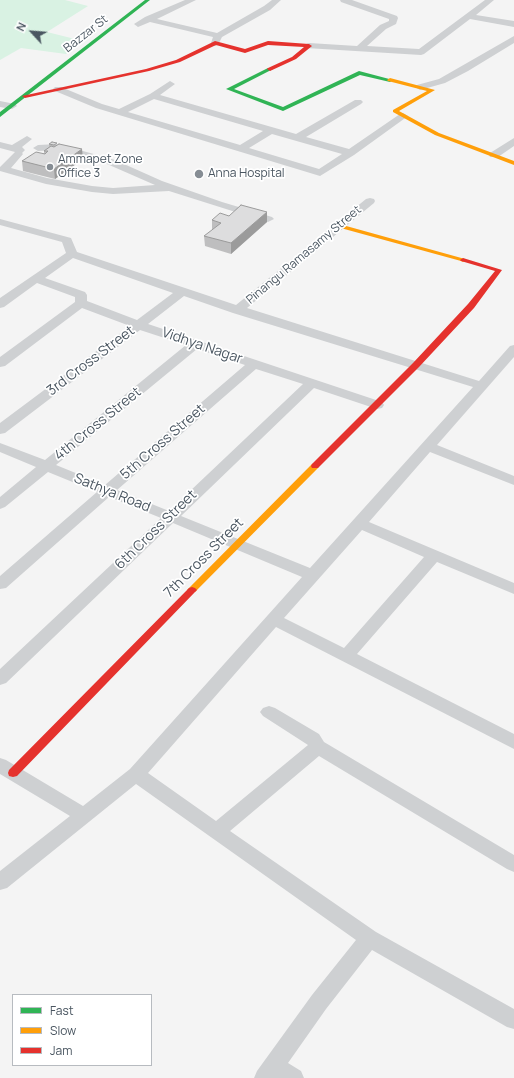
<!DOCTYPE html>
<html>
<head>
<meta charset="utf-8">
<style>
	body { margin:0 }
	#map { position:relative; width:514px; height:1078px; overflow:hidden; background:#f4f4f4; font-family:Manrope,sans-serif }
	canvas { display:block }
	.legend { position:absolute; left:12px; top:994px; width:140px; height:72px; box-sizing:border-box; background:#fff; border:1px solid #b7bbc0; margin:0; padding:5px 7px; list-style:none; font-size:12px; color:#4a5661 }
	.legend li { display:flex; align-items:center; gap:8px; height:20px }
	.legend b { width:20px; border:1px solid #b7bbc0 }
	.north { position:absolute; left:12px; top:12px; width:40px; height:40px; -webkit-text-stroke:3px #fff; paint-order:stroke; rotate:296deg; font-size:11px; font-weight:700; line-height:16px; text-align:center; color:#4a5661 }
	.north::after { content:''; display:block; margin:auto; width:14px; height:18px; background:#4a5661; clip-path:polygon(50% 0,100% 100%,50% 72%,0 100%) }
</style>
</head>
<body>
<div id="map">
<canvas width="514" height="1078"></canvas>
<ul class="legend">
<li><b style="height:5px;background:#30b455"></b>Fast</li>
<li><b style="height:5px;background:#ff9f0a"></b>Slow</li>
<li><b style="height:5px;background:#e5322d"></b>Jam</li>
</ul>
<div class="north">N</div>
</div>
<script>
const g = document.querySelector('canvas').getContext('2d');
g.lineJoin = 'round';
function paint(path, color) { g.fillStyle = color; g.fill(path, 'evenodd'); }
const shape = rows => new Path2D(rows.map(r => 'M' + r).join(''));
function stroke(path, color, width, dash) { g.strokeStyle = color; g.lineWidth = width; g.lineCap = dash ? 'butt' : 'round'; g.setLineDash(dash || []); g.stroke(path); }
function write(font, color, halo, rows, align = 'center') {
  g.font = font + ' Manrope,sans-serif'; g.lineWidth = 3.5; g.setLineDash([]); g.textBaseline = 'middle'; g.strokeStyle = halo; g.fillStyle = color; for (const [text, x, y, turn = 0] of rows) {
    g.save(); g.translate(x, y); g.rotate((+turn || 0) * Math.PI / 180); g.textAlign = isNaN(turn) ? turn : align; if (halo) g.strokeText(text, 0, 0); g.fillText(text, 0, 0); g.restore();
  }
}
paint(shape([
	[0,0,65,0,88,6,47,32,83,41,66,54,21,48,0,60]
]), '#d9f2e3');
paint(shape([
	[185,0,196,0,157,19,217,33,264,6,272,0,281,0,270,10,222,37,218,45,215,46,211,43,213,37,150,22,138,27,134,24,145,17,185,0],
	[340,0,352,0,397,16,398,18,396,24,386,29,367,46,419,49,485,0,494,0,476,15,514,21,514,27,470,19,424,54,421,55,306,48,305,46,306,44,309,43,357,46,380,25,389,21,389,19,341,2,340,0],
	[514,36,514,43,468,71,445,83,420,90,415,87,417,85,439,79,514,36],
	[170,81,175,84,160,95,296,134,355,100,361,100,363,102,361,104,306,137,349,149,400,114,403,113,408,116,354,155,320,176,96,108,55,91,53,89,55,87,61,87,102,104,119,109,150,94,170,81],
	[154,99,263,131,240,145,128,112,154,99],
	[272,134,342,154,319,169,249,148,272,134],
	[0,101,15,104,17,106,12,109,0,107,0,101],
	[27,136,32,139,22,147,25,150,22,153,23,154,11,168,47,178,92,186,113,188,155,185,107,164,58,150,38,151,33,148,38,145,58,144,115,160,162,181,222,202,272,217,274,219,268,222,264,221,169,191,113,194,92,192,46,184,0,171,0,167,15,152,0,148,0,142,12,145,27,136],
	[514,138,514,146,498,157,490,157,489,155,490,153,514,138],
	[370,198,374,199,375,201,374,203,247,308,479,381,510,346,514,345,514,357,437,445,514,476,514,485,430,452,369,522,514,583,514,594,437,562,357,654,514,734,514,749,276,627,148,773,216,821,308,745,263,716,260,712,263,708,269,706,275,708,319,734,324,742,514,855,514,872,507,869,319,756,230,831,376,932,514,1009,514,1029,507,1027,372,950,326,1009,288,1063,301,1071,304,1078,254,1078,257,1071,312,995,356,940,136,784,7,888,0,890,0,871,70,816,0,774,0,758,6,760,83,806,130,769,302,577,173,523,6,683,0,685,0,669,161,518,109,497,6,588,0,589,0,576,97,492,48,472,5,507,0,509,0,497,36,467,0,452,0,443,45,460,186,345,140,330,5,433,0,434,0,423,130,326,82,308,5,366,0,367,0,357,75,302,75,297,37,283,4,307,0,308,0,298,66,253,62,242,0,225,0,219,71,238,77,252,236,305,366,199,370,198],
	[73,258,173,293,137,320,87,301,87,295,85,292,45,278,73,258],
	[184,296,233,313,473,387,310,568,181,516,314,388,377,409,382,408,384,405,382,402,148,324,184,296],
	[197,349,245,365,105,485,56,465,197,349],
	[256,369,303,384,169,511,117,490,256,369],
	[362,530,424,557,344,648,284,618,362,530]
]), '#ced0d2');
paint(shape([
	[145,0,150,0,0,117,0,112,145,0],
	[268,68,273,69,234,89,283,107,359,71,393,80,390,82,360,75,283,111,226,89,268,68]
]), '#30b455');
paint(shape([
	[390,78,435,90,399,111,439,133,514,161,514,165,435,135,393,112,393,110,427,91,388,81,387,80,390,78],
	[339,224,465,259,466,260,463,262,461,261,337,227,337,225,339,224],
	[315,463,318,464,319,466,318,468,195,592,189,592,187,590,189,588,312,464,315,463]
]), '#ff9f0a');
paint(shape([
	[215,41,245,49,268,41,309,44,312,46,296,59,270,71,267,69,268,68,292,57,304,47,268,45,245,53,216,45,180,62,149,71,25,98,22,96,146,69,176,60,215,41],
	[463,258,502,270,474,308,419,367,318,468,312,468,311,466,312,464,413,363,468,304,495,271,461,261,460,260,463,258],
	[192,587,195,588,197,590,195,592,17,776,13,777,9,776,8,773,9,770,189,588,192,587]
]), '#e5322d');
paint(shape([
	[49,144,57,145,83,159,55,179,23,171,22,161,44,153,44,151,49,147],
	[267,212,267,222,231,254,205,246,204,236,212,230,212,220,229,216]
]), '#bebebf');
paint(shape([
	[82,149,83,159,55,179,54,169],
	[267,212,267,222,231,254,231,243]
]), '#9b9b9b');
const building = shape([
	[52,142,57,143,54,145,49,144,52,142],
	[59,144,82,149,54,169,22,161,36,152,45,154,48,151,44,151,51,146,54,147,59,144],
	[241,205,267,212,231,243,204,236,221,223,212,220,220,213,229,216,241,205]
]);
paint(building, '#ddddde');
stroke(building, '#9b9b9b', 1);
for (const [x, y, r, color] of [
	[50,167,4,"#868d94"],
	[199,174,5,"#868d94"]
]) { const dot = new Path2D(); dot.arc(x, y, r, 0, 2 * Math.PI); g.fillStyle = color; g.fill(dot); stroke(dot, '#fff', 1.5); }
write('12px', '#4a5661', '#fff', [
	["Bazzar St",86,34,-38],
	["Pinangu Ramasamy Street",304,255,-40]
]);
write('12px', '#4a5661', '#fff', [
	["Ammapet Zone",58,160],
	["Office 3",58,174],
	["Anna Hospital",208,174]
], 'left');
write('14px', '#4a5661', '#fff', [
	["Vidhya Nagar",202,346,19],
	["3rd Cross Street",91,361,-37],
	["4th Cross Street",98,424,-39],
	["5th Cross Street",163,442,-41],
	["Sathya Road",112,493,22],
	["6th Cross Street",156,530,-44],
	["7th Cross Street",204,558,-45]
]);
</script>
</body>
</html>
